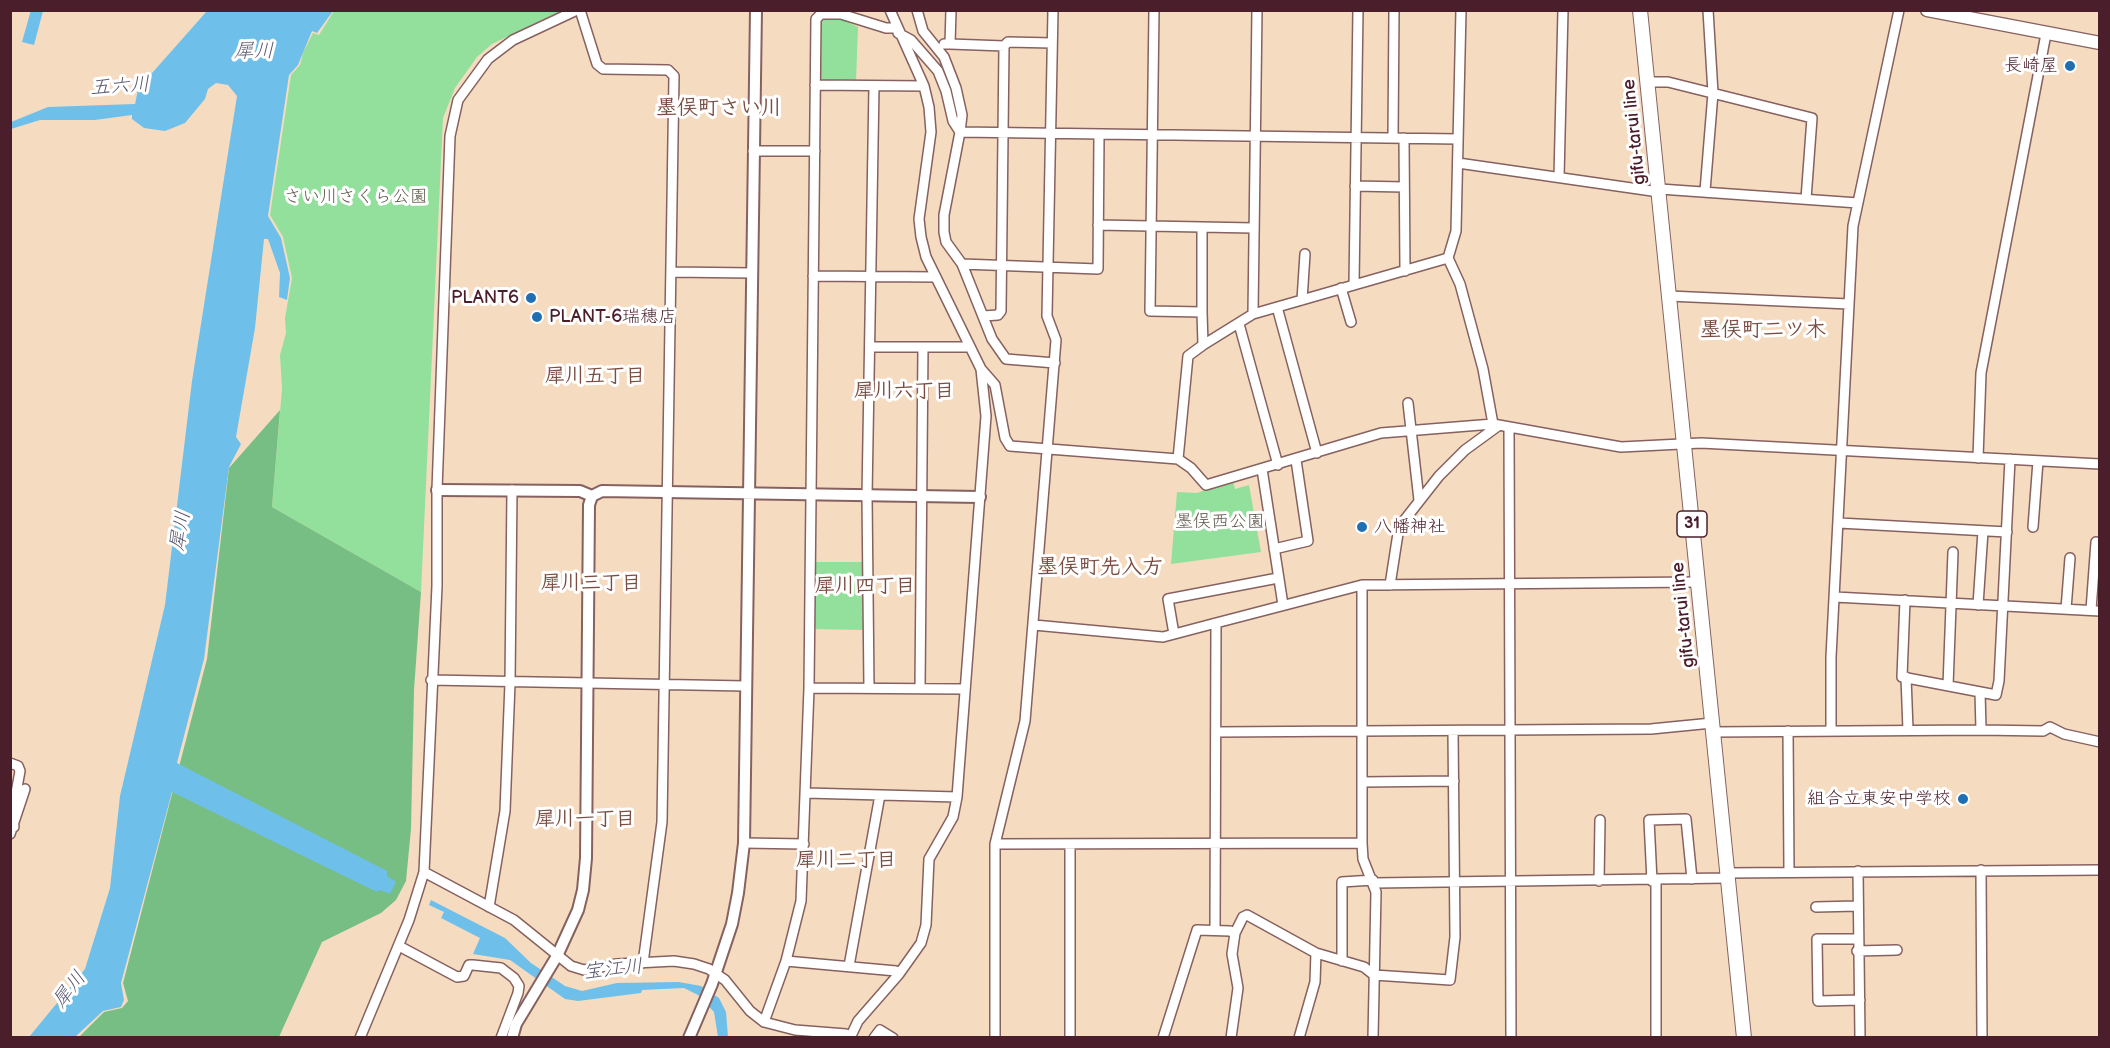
<!DOCTYPE html>
<html>
<head>
<meta charset="utf-8">
<style>
	body { margin:0 }
	#map { position:relative; width:2110px; height:1048px; overflow:hidden; background:#f5dcc0; font-family:"Balsamiq Sans",sans-serif }
	canvas { display:block }
	.frame { position:absolute; inset:0; border:12px solid #4a1f2b; pointer-events:none }
</style>
</head>
<body>
<div id="map">
<canvas width="2110" height="1048"></canvas>
<div class="frame"></div>
</div>
<script>
const g = document.querySelector('canvas').getContext('2d');
g.lineJoin = 'round';
function paint(path, color) { g.fillStyle = color; g.fill(path, 'evenodd'); }
const shape = rows => new Path2D(rows.map(r => 'M' + r).join(''));
function stroke(path, color, width, dash) { g.strokeStyle = color; g.lineWidth = width; g.lineCap = dash ? 'butt' : 'round'; g.setLineDash(dash || []); g.stroke(path); }
function write(font, color, halo, rows, align = 'center') {
  g.font = font + ' "Balsamiq Sans","Klee One",sans-serif'; g.lineWidth = 6; g.setLineDash([]); g.textBaseline = 'middle'; g.strokeStyle = halo; g.fillStyle = color; for (const [text, x, y, turn = 0] of rows) {
    g.save(); g.translate(x, y); g.rotate((+turn || 0) * Math.PI / 180); g.textAlign = isNaN(turn) ? turn : align; if (halo) g.strokeText(text, 0, 0); g.fillText(text, 0, 0); g.restore();
  }
}
paint(shape([
	[334,11,561,11,492,44,477,57,455,88,443,118,421,592,272,507,282,389,280,355,286,333,285,318,292,278,283,237,270,215,291,75,300,65,303,53,313,33,319,35],
	[839,18,858,27,856,82,819,82,820,19],
	[1233,480,1235,489,1249,485,1261,552,1171,564,1177,492,1197,493],
	[812,562,864,562,863,630,812,629]
]), '#93e09c');
paint(shape([
	[280,410,272,507,421,592,414,690,411,829,406,881,396,900,381,913,322,942,279,1037,78,1038,104,1012,122,1008,128,1001,123,983,207,659,229,468]
]), '#76be84');
paint(shape([
	[31,10,43,11,34,45,22,42],
	[207,11,333,11,317,33,312,31,298,65,289,75,268,216,281,238,290,278,287,300,279,297,280,273,268,239,264,239,255,328,236,437,241,444,229,467,204,659,177,763,387,871,387,876,396,882,390,894,380,890,377,892,172,792,121,983,124,1000,121,1007,103,1011,75,1037,29,1037,85,969,110,888,120,796,165,605,192,381,237,96,228,85,216,83,208,89,205,99,185,123,165,131,144,128,132,119,132,115,95,120,40,120,11,129,11,122,48,107,135,104,138,90,145,81],
	[431,900,505,938,531,963,565,986,582,991,617,983,679,982,701,986,719,998,726,1012,728,1037,718,1037,714,1012,698,995,684,988,642,990,641,993,578,1001,565,999,510,960,473,954,480,938,441,918,444,912,429,905]
]), '#6ec0ea');
const minor = shape([
	[580,10,597,64,603,69,668,70,674,76,662,822,643,963],
	[1154,10,1150,311,1202,312,1203,345,1253,314,1448,258],
	[1461,10,1456,231,1448,258,1460,284,1483,369,1493,424],
	[898,33,911,40,938,71,946,91,953,121,960,132,962,115,956,88,944,57,923,31,917,10],
	[944,44,950,44,951,10],
	[950,44,1004,46],
	[1648,82,1668,82,1812,118,1806,199],
	[815,85,924,86],
	[1099,135,1098,269,962,264,946,242,944,232,944,215,960,132,1458,139],
	[1393,138,1394,10],
	[1404,138,1405,271],
	[753,151,815,151],
	[1458,163,1659,192],
	[1559,177,1563,10],
	[1355,186,1404,187],
	[1660,189,1858,203],
	[1705,191,1713,93,1708,10],
	[1098,225,1253,228],
	[962,264,992,339,1006,359,1055,363],
	[671,272,752,273],
	[813,276,936,277],
	[1354,284,1358,10],
	[1341,288,1351,322],
	[1669,296,1849,304],
	[1302,300,1305,254],
	[1277,307,1317,453],
	[1202,312,1202,228],
	[1253,314,1257,10],
	[983,316,998,315,1001,311,1004,46,1008,42,1052,43],
	[1239,324,1278,465],
	[870,347,969,347],
	[981,369,995,385,1005,438,1010,446,1178,459,1191,468,1206,485,1381,433,1493,424,1621,447,1701,443,2100,464],
	[1408,403,1419,500],
	[1509,427,1511,1038],
	[1978,458,1981,373,2046,34],
	[1178,459,1188,356,1203,345],
	[1262,469,1283,605],
	[1839,523,2007,532],
	[2033,527,2038,461],
	[1274,549,1308,541,1296,460],
	[1362,585,1362,843,1363,859,1376,892,1373,1038],
	[1390,585,1399,527,1439,476,1465,450,1498,426],
	[1835,597,2100,611],
	[1905,600,1902,677,1996,695,1999,681,2010,459],
	[1978,605,1983,531],
	[2066,609,2070,558],
	[2091,610,2096,542],
	[1034,625,1163,637,1216,623],
	[1174,634,1168,599,1278,578],
	[1906,677,1908,730],
	[431,680,745,686],
	[1948,686,1953,552],
	[809,688,964,689],
	[869,688,867,496,874,86],
	[920,688,923,347],
	[1831,730,1831,657,1853,226,1899,10],
	[1981,730,2043,731,2050,727,2064,734,2100,742],
	[1788,731,1789,871],
	[1217,732,1651,729,1712,723],
	[1713,732,1981,730,1980,692],
	[10,763,18,766,20,771,12,815,14,827],
	[1362,782,1454,781],
	[806,793,957,797],
	[10,834,25,789],
	[744,843,804,844],
	[995,844,1362,843],
	[1070,844,1070,1038],
	[1981,870,1982,1038],
	[1858,871,1860,1038],
	[424,872,514,920,571,966,584,970,617,964,674,961,694,964,709,969,725,980,750,1011,764,1022,795,1030,846,1034,848,1038],
	[1727,873,2100,870],
	[1599,881,1600,820],
	[1652,881,1649,820,1686,819,1692,879],
	[1375,883,1727,878],
	[489,907,505,811,510,683,512,490],
	[1816,907,1857,906],
	[1215,929,1216,623,1362,585,1699,582],
	[1857,939,1817,939,1818,1001,1860,1000],
	[399,946,457,977,464,976,469,965,473,965,501,968,514,978,519,986,518,993,501,1038],
	[1857,951,1897,950],
	[786,961,896,971,899,974],
	[1342,961,1342,882,1373,880],
	[849,966,880,795],
	[764,1022,786,961,801,901,809,688,816,19,821,14,841,14,886,28,896,28],
	[360,1038,409,920,424,872,437,586,437,490,450,136,458,100,488,59,513,40,577,10],
	[850,1038,858,1021,899,974,921,943,926,925,929,859,953,817,957,797,986,416,981,369,926,257,921,237,919,219,931,132,929,107,924,86,890,10],
	[874,1038,880,1030,893,1038],
	[995,1038,995,844,1025,721,1056,340,1047,316,1053,10],
	[1163,1038,1197,930,1230,931,1235,933,1243,917,1247,915,1316,953,1364,967,1374,975,1450,980,1455,937,1453,731],
	[1231,1038,1238,988,1232,954,1235,933],
	[1299,1038,1315,982,1316,953],
	[1656,1038,1656,881]
]);
const tertiary = shape([
	[437,490,580,491,592,496],
	[512,1038,516,1024,557,956,578,910,583,890,586,858,589,505,592,496,602,491,980,497],
	[689,1038,712,984,732,924,738,893,744,843,756,10]
]);
const secondary = shape([
	[1927,10,2100,43]
]);
const primary = shape([
	[1640,10,1744,1038]
]);
stroke(minor, '#86615f', 12);
stroke(tertiary, '#86615f', 14);
stroke(secondary, '#86615f', 15);
stroke(primary, '#86615f', 16);
stroke(minor, '#fff', 9);
stroke(tertiary, '#fff', 10);
stroke(secondary, '#fff', 12);
stroke(primary, '#fff', 14);
for (const [x, y, r, color] of [
	[2070,66,6,"#1f6fb2"],
	[531,298,6,"#1f6fb2"],
	[537,317,6,"#1f6fb2"],
	[1362,527,6,"#1f6fb2"],
	[1963,799,6,"#1f6fb2"]
]) { const dot = new Path2D(); dot.arc(x, y, r, 0, 2 * Math.PI); g.fillStyle = color; g.fill(dot); stroke(dot, '#fff', 2); }
for (const [x, y, w] of [
	[1692,524,30]
]) { const box = new Path2D(); box.roundRect(x - w / 2, y - 13, w, 26, 4.5); g.fillStyle = '#fff'; g.fill(box); stroke(box, '#4a1f2b', 1.5); }
write('bold 16px', '#4a1f2b', null, [
	["31",1692,524]
]);
write('18px', '#4a1f2b', '#fff', [
	["長崎屋",2058,66],
	["PLANT6",519,298],
	["PLANT-6瑞穂店",549,317,"left"],
	["八幡神社",1374,527,"left"],
	["組合立東安中学校",1951,799]
], 'right');
write('18px', '#4a1f2b', '#fff', [
	["gifu-tarui line",1635,132,-96],
	["gifu-tarui line",1684,615,-96]
]);
write('18px', '#60594d', '#fff', [
	["さい川さくら公園",356,197],
	["墨俣西公園",1220,522]
]);
write('italic 20px', '#57576e', '#fff', [
	["犀川",254,52],
	["五六川",120,87,-4],
	["犀川",181,531,-80],
	["宝江川",613,970,-6],
	["犀川",70,990,-52]
]);
write('bold 20px', '#7a4d42', '#fff', [
	["犀川五丁目",595,377],
	["犀川六丁目",904,392],
	["犀川三丁目",591,584],
	["犀川四丁目",865,587],
	["犀川一丁目",585,820],
	["犀川二丁目",846,861]
]);
write('bold 21px', '#7a4d42', '#fff', [
	["墨俣町さい川",719,109],
	["墨俣町二ツ木",1763,331],
	["墨俣町先入方",1100,568]
]);
</script>
</body>
</html>
